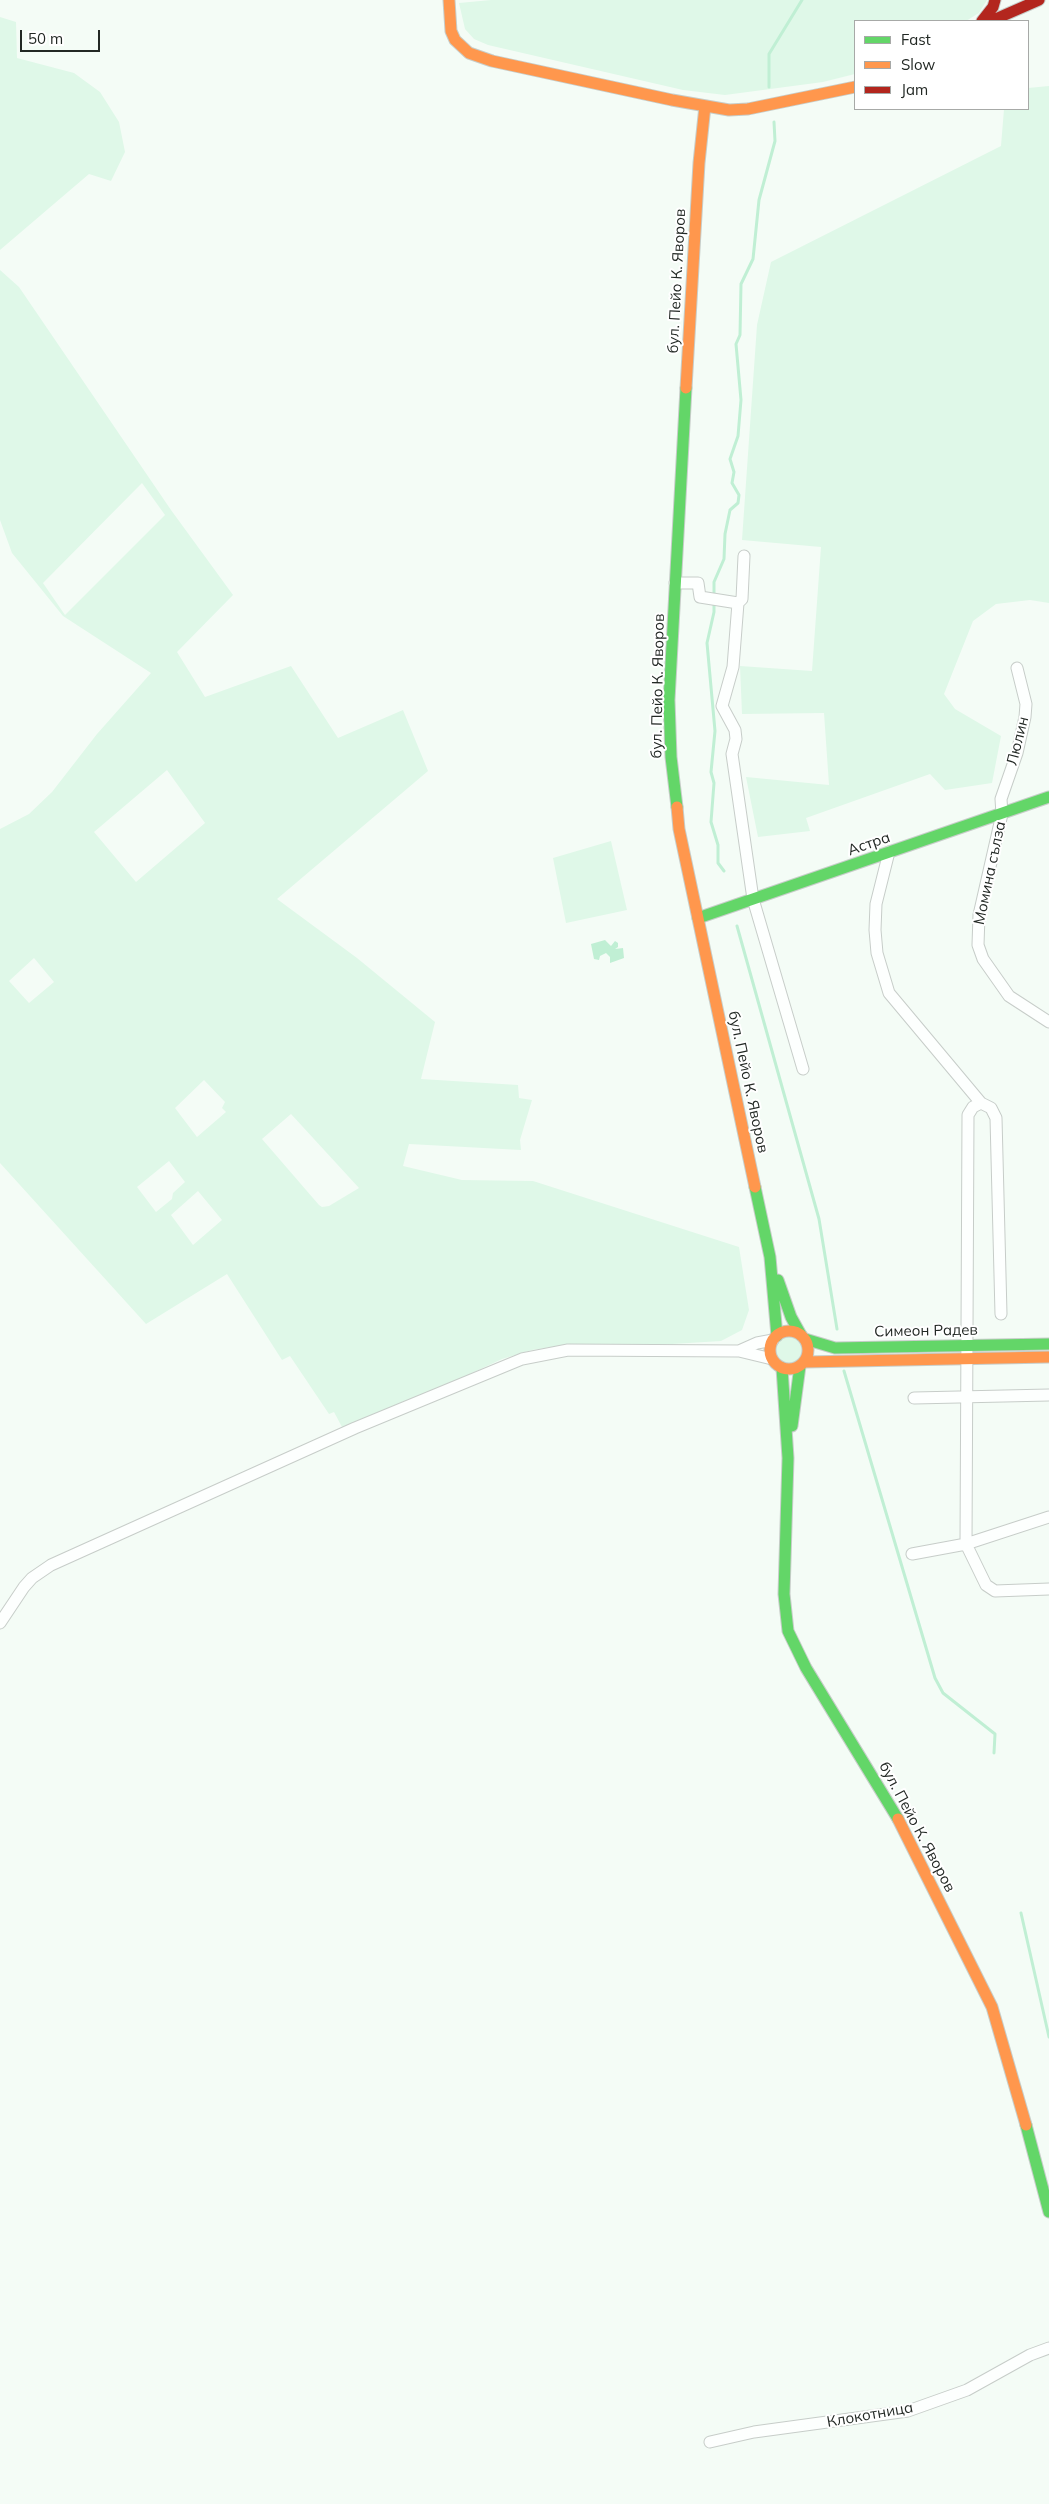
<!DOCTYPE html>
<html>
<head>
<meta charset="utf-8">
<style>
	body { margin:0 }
	#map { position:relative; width:1049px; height:2504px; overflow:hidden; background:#f4fcf6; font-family:Mulish,sans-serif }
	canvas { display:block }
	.legend { position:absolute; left:854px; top:20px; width:175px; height:90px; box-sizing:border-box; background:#fff; border:1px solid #a7a9a7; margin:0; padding:6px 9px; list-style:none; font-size:15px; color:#222824 }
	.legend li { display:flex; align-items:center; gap:10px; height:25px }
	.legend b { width:25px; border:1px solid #a7a9a7 }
	.scale { position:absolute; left:20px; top:30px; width:80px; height:22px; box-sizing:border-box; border:2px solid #222824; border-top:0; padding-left:6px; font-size:15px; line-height:18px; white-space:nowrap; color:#222824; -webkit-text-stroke:4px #fff; paint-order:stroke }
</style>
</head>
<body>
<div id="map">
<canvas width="1049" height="2504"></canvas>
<ul class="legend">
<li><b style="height:6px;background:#63d668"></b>Fast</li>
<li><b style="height:6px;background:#ff974d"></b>Slow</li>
<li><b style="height:6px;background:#b3261e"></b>Jam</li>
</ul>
<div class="scale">50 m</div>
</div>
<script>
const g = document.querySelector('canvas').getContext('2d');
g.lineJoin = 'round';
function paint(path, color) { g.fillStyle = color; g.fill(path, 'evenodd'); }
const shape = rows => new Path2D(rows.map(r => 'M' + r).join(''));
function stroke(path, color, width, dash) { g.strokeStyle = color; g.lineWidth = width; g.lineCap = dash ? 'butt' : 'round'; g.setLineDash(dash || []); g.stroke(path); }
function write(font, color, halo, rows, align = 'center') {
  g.font = font + ' Mulish,sans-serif'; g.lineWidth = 4; g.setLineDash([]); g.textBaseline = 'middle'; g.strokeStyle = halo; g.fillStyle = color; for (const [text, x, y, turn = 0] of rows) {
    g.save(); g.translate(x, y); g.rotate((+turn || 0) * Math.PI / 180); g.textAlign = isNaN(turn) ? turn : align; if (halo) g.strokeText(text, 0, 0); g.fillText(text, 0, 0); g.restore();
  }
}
paint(shape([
	[491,0,987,0,979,13,966,21,855,21,855,74,823,82,725,95,683,90,488,45,474,39,465,29,459,3],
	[0,17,16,22,17,58,74,73,100,92,119,122,125,152,111,181,89,174,0,250],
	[1049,86,1049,603,1030,600,996,604,973,621,944,694,955,709,1001,736,992,783,945,790,930,774,806,818,810,831,758,837,746,777,829,785,824,713,742,714,740,666,812,671,821,547,742,540,757,325,771,262,1001,146,1004,109,1028,109,1028,88],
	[0,270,19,287,171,510,233,595,177,652,205,697,291,666,338,738,403,710,428,771,277,899,357,958,435,1022,421,1079,518,1085,519,1098,532,1100,520,1140,521,1150,409,1144,403,1166,462,1180,533,1181,739,1247,749,1310,742,1330,721,1341,656,1345,565,1345,532,1350,502,1359,440,1388,342,1427,334,1412,329,1414,290,1356,282,1360,227,1274,146,1324,0,1163,0,829,29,814,52,792,97,734,151,673,63,616,12,553,0,520],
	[142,483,165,515,65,615,43,583],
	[167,770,205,823,136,882,94,832],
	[34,958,54,982,29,1003,9,981],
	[204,1080,225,1102,222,1108,226,1112,197,1137,175,1108],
	[291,1114,359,1188,329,1206,322,1207,319,1205,262,1139],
	[169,1161,185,1182,173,1193,172,1199,156,1212,137,1187],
	[198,1191,222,1220,193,1245,171,1215],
	[611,841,627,910,566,923,553,858],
	'775 1350a15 15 0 1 1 30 0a15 15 0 1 1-30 0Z'
]), '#dff8e8');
paint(shape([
	[605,940,611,946,615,941,618,943,618,947,615,949,623,948,624,958,610,963,610,957,606,953,600,956,599,960,594,959,591,944]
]), '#c0efd4');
stroke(shape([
	[769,87,769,54,802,0],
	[724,871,718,863,718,845,711,822,714,783,711,772,715,731,707,643,714,612,714,582,724,559,725,534,730,510,738,503,739,495,732,483,734,472,730,459,738,436,741,400,736,344,740,335,741,284,753,259,759,200,775,141,774,122],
	[737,926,819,1219,837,1329],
	[844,1371,935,1678,943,1693,995,1734,994,1753],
	[1021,1913,1049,2037]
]), '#c0efd4', 3);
const street = shape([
	[744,556,742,599,738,603,733,667,722,706,735,730,736,739,732,754,753,899,803,1069],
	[675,583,698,583,700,597,738,603],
	[1017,668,1026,704,1025,717,1017,753,1001,799,1002,814,979,915,978,945,983,959,1009,996,1049,1022],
	[889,852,876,904,875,930,877,953,889,993,981,1103],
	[1001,1314,996,1118,991,1108,981,1103,973,1107,968,1115,966,1544,986,1585,995,1591,1049,1589],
	[739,1351,757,1343,773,1340],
	[914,1398,1049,1395],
	[912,1554,966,1544,1049,1517],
	[0,1623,24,1587,32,1578,51,1565,355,1428,522,1359,568,1350,739,1351,772,1359],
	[710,2442,754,2432,908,2411,967,2390,1030,2355,1049,2348]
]);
const fast = shape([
	[677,807,671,757,669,700,686,388],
	[698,918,1049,797],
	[755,1187,770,1257,777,1336],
	[778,1280,791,1317,801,1335],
	[805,1339,835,1348,1049,1344],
	[782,1368,788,1458,784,1594,788,1631,806,1668,898,1819],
	[792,1426,800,1366],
	[1026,2125,1049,2212]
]);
const slow = shape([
	[449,0,451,31,455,40,469,53,492,61,672,100,729,110,748,109,855,87],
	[686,388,699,163,705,106],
	[677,807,679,829,755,1187],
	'770 1350a19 19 0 1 1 38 0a19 19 0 1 1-38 0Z',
	[805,1362,1049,1357],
	[898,1819,992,2007,1026,2125]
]);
const jam = shape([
	[982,21,993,7,995,0],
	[991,21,1039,0]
]);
stroke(street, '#c7cdc9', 13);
stroke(fast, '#c7cdc9', 13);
stroke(slow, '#c7cdc9', 13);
stroke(jam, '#c7cdc9', 13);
stroke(street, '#fdfffe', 11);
stroke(fast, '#63d668', 11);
stroke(slow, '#ff974d', 11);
stroke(jam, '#b3261e', 11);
write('15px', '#222824', '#fff', [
	["бул. Пейо К. Яворов",677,281,-87],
	["бул. Пейо К. Яворов",658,686,-89],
	["Люлин",1018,741,-76],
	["Астра",869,844,-19],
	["Момина сълза",990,873,-78],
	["бул. Пейо К. Яворов",748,1082,78],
	["Симеон Радев",926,1331,-1],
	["бул. Пейо К. Яворов",917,1827,62],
	["Клокотница",870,2415,-10]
]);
</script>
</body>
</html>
